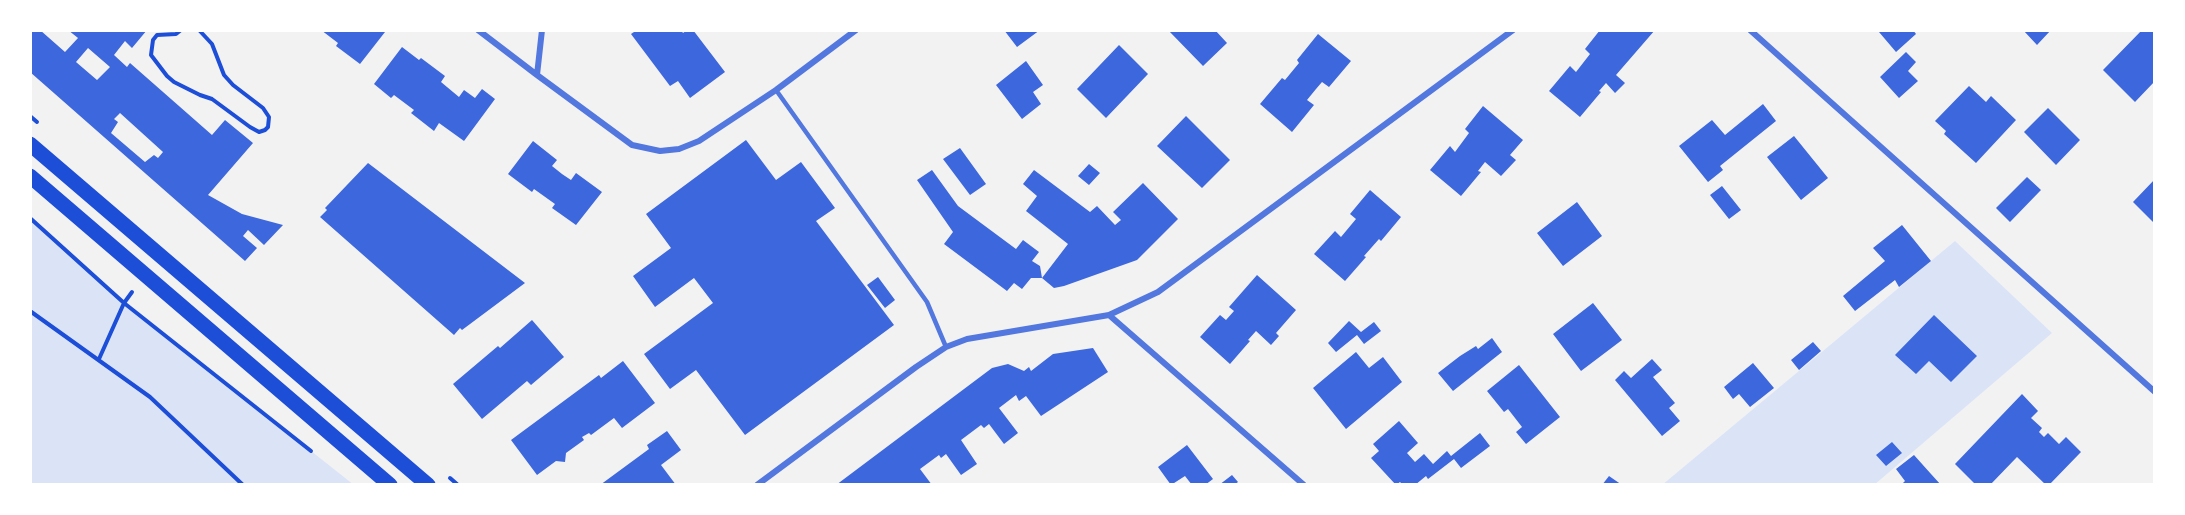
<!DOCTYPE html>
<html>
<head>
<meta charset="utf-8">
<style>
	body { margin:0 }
	#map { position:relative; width:2185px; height:515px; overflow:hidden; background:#f2f2f2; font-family:Mulish,sans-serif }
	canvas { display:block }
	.frame { position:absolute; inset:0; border:32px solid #fff; pointer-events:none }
</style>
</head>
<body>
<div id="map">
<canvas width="2185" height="515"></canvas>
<div class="frame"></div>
</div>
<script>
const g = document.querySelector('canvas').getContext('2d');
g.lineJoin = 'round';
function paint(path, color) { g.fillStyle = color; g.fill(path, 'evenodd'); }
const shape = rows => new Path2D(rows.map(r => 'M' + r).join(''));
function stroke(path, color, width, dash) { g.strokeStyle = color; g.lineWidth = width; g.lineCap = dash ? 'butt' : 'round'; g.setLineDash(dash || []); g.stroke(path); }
paint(shape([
	[30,218,124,303,354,485,30,485],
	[1955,241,2052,333,1874,485,1662,485]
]), '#dbe4f7');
paint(shape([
	[30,30,40,30,65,52,78,38,68,30,147,30,132,48,125,41,114,55,127,67,130,63,212,135,225,120,253,143,208,195,242,214,283,225,264,245,248,230,243,236,257,248,245,261,30,72],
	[88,48,110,67,97,80,76,62],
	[120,113,163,152,158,158,154,155,145,162,111,133,118,122,114,119],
	[321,30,383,30,385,32,360,64,336,46,338,43],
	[637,30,681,30,683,33,687,30,693,30,725,72,690,98,678,81,670,86,631,34],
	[1004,30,1040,30,1017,47],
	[1168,30,1215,30,1227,43,1203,66],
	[1600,30,1655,30,1616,75,1625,83,1615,93,1606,83,1599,91,1601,92,1580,117,1549,91,1570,66,1576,72,1590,54,1585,49],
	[1881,30,1913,30,1916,34,1896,52,1879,32],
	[2023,30,2051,30,2037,45],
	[2142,30,2155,30,2155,81,2135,102,2103,70],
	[1318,34,1351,61,1329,87,1322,82,1316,89,1307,100,1314,105,1292,132,1260,104,1282,78,1285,80,1299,63,1297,60],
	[1119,45,1148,74,1106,118,1077,89],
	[402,47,419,60,421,58,445,76,441,82,459,97,464,90,475,98,482,89,495,99,464,141,439,123,434,131,411,113,414,110,394,95,391,98,374,84],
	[1906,52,1916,62,1908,71,1918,81,1899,98,1880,77],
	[1026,61,1043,85,1033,92,1041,104,1022,119,996,85],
	[1969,86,1986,102,1991,96,2016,120,1976,163,1944,134,1946,131,1935,121],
	[1763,104,1776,121,1720,166,1723,170,1708,182,1679,146,1712,120,1725,135],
	[1483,106,1523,140,1510,155,1516,160,1501,176,1485,162,1478,171,1481,172,1461,196,1430,170,1450,146,1455,152,1469,133,1465,129],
	[2048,108,2080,140,2056,165,2024,132],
	[1186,116,1230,160,1202,188,1157,146],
	[1794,136,1828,178,1801,200,1767,157],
	[746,140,776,180,801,162,835,208,816,221,894,325,745,435,696,370,670,389,644,354,713,303,694,278,655,307,633,276,671,248,646,214],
	[533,141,557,160,552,166,562,174,571,180,576,173,602,192,576,225,552,208,555,204,534,189,532,192,508,174],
	[960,148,986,184,970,195,943,159],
	[368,163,525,283,462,330,460,328,454,335,320,217,327,210,325,208],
	[1089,164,1100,173,1089,185,1078,176],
	[932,170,958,206,1016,249,1023,240,1039,252,1032,261,1040,266,1042,278,1068,244,1026,211,1037,196,1023,184,1034,170,1090,212,1097,206,1115,225,1121,220,1113,212,1143,183,1178,219,1137,260,1064,286,1054,288,1042,278,1031,278,1022,289,1014,283,1007,291,944,244,953,232,917,180],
	[2027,177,2041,190,2010,222,1996,208],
	[2155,179,2155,224,2133,202],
	[1722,186,1741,210,1729,219,1710,195],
	[1370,190,1401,217,1381,241,1379,239,1364,256,1366,257,1345,281,1314,254,1335,231,1341,237,1356,219,1350,214],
	[1577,202,1602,236,1563,266,1537,233],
	[1902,225,1931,261,1899,287,1895,280,1855,311,1843,296,1885,261,1873,248],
	[1257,275,1296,310,1276,333,1279,336,1271,345,1256,331,1248,340,1250,341,1230,364,1200,337,1220,315,1226,320,1234,311,1229,307],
	[878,277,895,300,885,308,867,285],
	[1593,303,1622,340,1581,371,1553,334],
	[1934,315,1977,356,1951,382,1929,361,1916,374,1895,355],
	[532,320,564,357,531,385,527,381,482,419,453,384,498,346,500,348],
	[1349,321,1361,332,1374,322,1381,331,1364,344,1357,335,1336,352,1328,343],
	[1492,338,1502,352,1453,391,1438,373,1460,356,1476,346,1478,349],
	[1813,342,1821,351,1799,370,1791,360],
	[1093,348,1108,372,1041,416,1026,396,1019,401,1016,395,999,408,1018,433,1004,444,989,424,984,428,981,425,961,440,977,464,961,475,946,454,941,458,939,455,920,469,932,485,909,483,836,485,992,368,1008,364,1024,371,1029,367,1031,371,1053,354],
	[1356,352,1369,368,1383,357,1402,382,1346,429,1313,388],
	[1652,359,1662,370,1653,377,1675,403,1669,408,1680,421,1662,436,1615,380,1624,371,1631,378],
	[623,361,655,403,622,428,614,418,591,435,589,433,582,437,584,440,566,453,565,462,556,461,537,475,511,440,599,375,601,378],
	[1753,363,1774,388,1750,407,1739,394,1733,399,1724,387],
	[1519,365,1560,417,1526,444,1516,432,1522,427,1508,409,1504,412,1487,391],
	[2022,394,2038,411,2031,418,2042,428,2039,432,2044,437,2048,433,2059,444,2066,437,2081,452,2049,485,2046,485,2017,457,1990,485,1976,485,1955,464],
	[1399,421,1418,443,1407,453,1415,462,1424,454,1433,464,1447,451,1451,456,1480,433,1490,446,1461,468,1454,459,1428,479,1426,476,1415,485,1403,485,1400,482,1396,485,1371,458,1379,451,1373,444],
	[667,431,681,450,661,465,676,485,600,485,649,449,647,445],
	[1892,442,1902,453,1886,466,1876,455],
	[1187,445,1213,479,1205,485,1192,485,1185,476,1171,485,1158,467],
	[1914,455,1931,474,1941,485,1901,485,1905,481,1896,469],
	[1232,475,1238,482,1234,485,1219,485],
	[1609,476,1622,485,1602,485]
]), '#3d67dc');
stroke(shape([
	[181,30,176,34,157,35,153,40,151,55,167,76,174,82,200,95,212,99,250,127,259,132,265,130,268,127,269,117,263,108,233,85,224,75,212,44,199,30],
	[30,116,37,122],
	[30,218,124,303,311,451],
	[30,311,150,397,243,485],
	[99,359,124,303,132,292],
	[450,478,458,485]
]), '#1d4ed8', 4);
stroke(shape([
	[776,90,927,302,946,347]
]), '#5277de', 4.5);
stroke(shape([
	[478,30,537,75],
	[542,30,537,75,632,145,660,151,679,149,699,141,776,90,856,30],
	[1750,30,2155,392],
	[1109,315,1304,485],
	[757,485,916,367,946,347,967,339,1109,315,1158,292,1513,30]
]), '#5277de', 6);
stroke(shape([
	[30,144,428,485],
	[30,176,390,485]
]), '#1d4ed8', 15);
</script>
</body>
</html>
